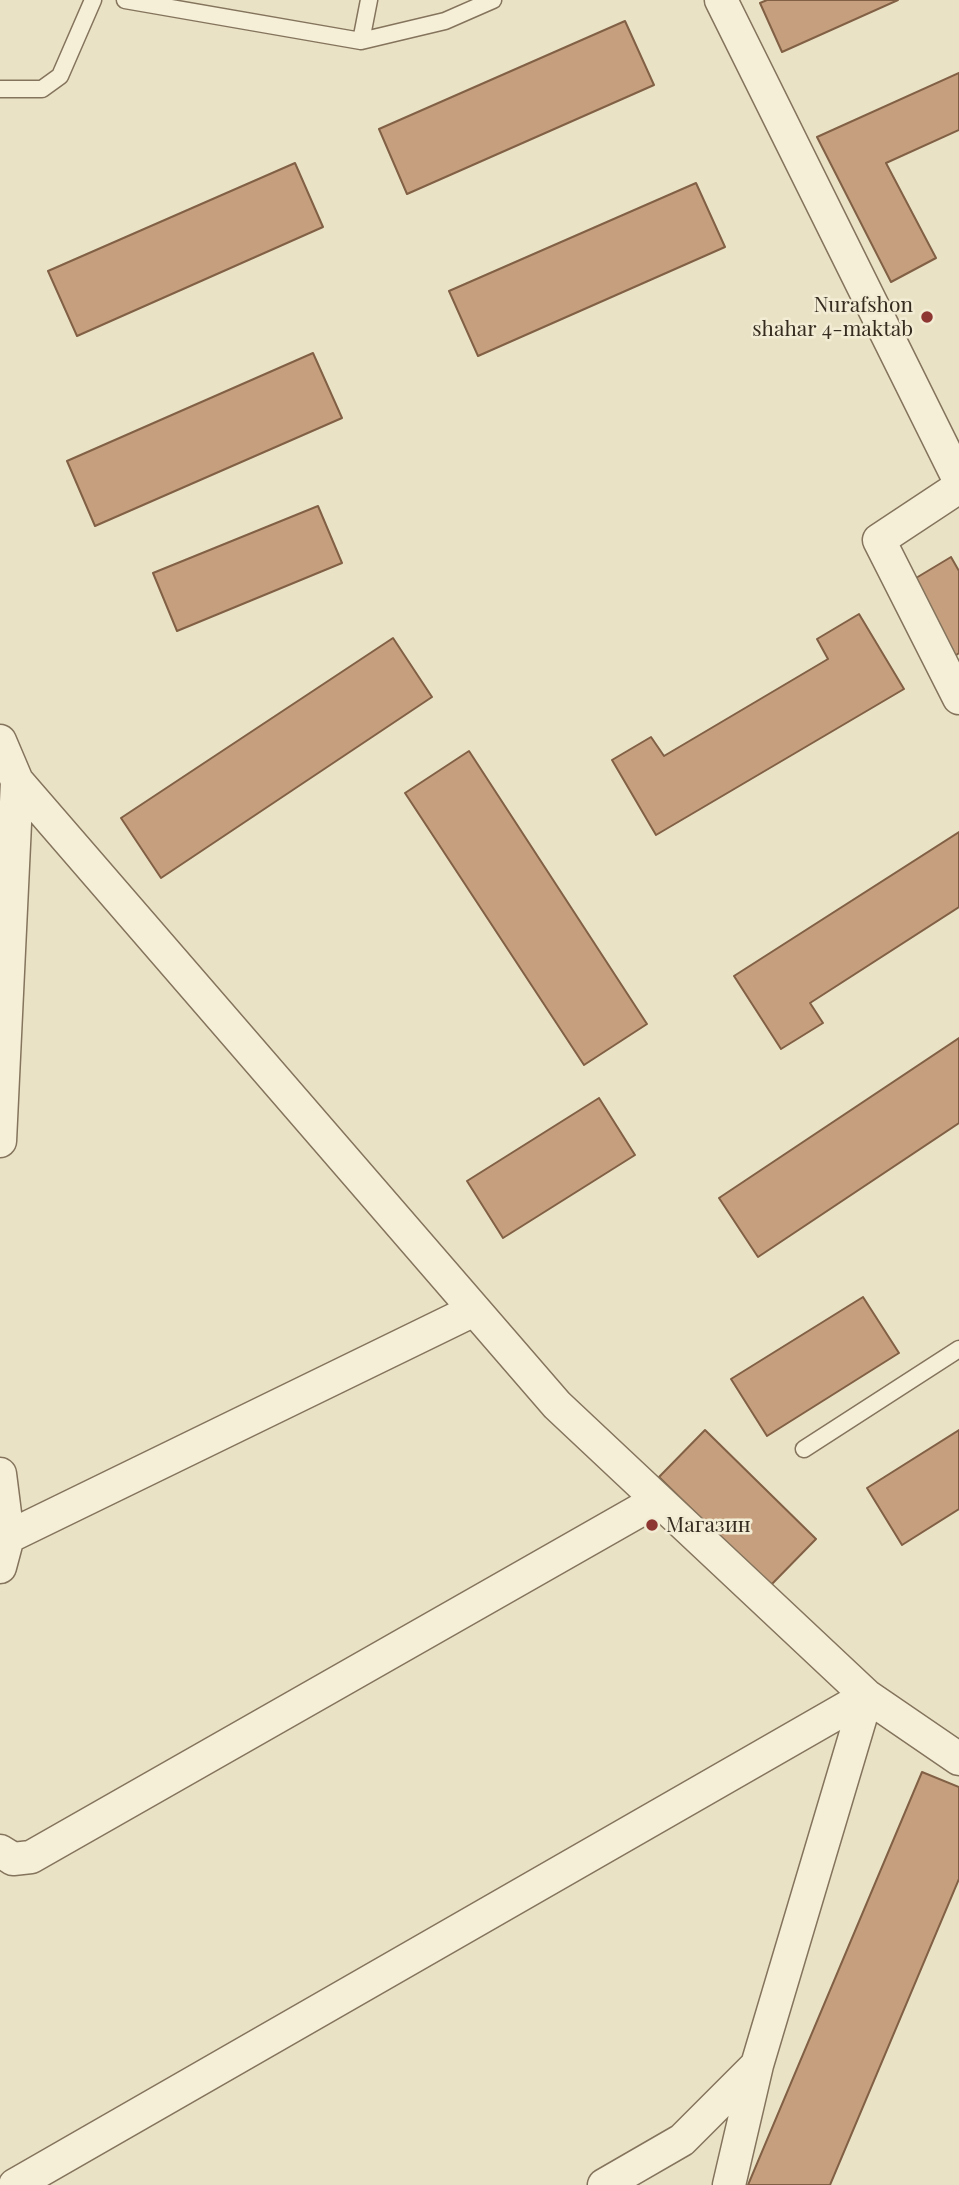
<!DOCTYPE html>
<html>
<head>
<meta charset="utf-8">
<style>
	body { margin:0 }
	canvas { display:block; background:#eae2c5 }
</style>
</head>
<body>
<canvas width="959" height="2185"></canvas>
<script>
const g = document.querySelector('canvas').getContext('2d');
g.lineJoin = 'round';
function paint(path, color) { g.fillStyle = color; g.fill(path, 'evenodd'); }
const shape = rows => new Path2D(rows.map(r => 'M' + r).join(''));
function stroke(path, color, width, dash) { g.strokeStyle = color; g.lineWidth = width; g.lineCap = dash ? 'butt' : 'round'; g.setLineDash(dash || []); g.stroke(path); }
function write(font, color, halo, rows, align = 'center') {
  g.font = font + ' "Playfair Display",serif'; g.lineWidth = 5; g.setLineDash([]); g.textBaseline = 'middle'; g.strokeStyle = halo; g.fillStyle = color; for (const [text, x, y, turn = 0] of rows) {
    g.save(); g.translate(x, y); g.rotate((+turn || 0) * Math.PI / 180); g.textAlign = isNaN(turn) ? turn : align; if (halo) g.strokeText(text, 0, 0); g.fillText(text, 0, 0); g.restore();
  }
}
const building = shape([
	[767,0,898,0,782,52,760,3,767,0],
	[625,21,654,85,407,194,379,129,625,21],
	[959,73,959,130,886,163,936,258,891,282,817,137,959,73],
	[295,163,323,227,77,336,48,271,295,163],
	[696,183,725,247,478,356,449,291,696,183],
	[313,353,342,418,95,526,67,461,313,353],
	[318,506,342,563,177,631,153,573,318,506],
	[951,557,959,571,959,653,955,656,911,581,951,557],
	[859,614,904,689,656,835,612,760,651,737,664,756,828,659,817,639,859,614],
	[393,638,432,697,161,878,121,818,393,638],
	[469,751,647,1024,584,1065,405,793,469,751],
	[959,832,959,907,810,1003,823,1023,781,1049,734,976,959,832],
	[959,1038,959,1123,758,1257,719,1198,959,1038],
	[599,1098,635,1155,503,1238,467,1181,599,1098],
	[863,1297,899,1353,767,1436,731,1379,863,1297],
	[705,1430,816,1539,770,1586,659,1477,705,1430],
	[959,1430,959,1509,902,1545,867,1488,959,1430],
	[922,1772,959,1787,959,1879,830,2185,748,2185,922,1772]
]);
paint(building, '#c6a07e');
stroke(building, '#816045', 2);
const service = shape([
	[125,0,361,41,445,21,493,0],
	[361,41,369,0],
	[0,89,42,89,60,76,93,0],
	[804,1449,959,1349]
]);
const minor = shape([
	[721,0,959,480],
	[959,487,879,540,959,698],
	[0,741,17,781,557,1405,867,1696,959,1759],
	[0,1141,17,781],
	[0,1474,8,1537,0,1567],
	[8,1537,474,1310],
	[0,1851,13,1859,31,1857,658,1500],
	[15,2185,867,1696],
	[604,2185,682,2140,757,2065],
	[729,2185,757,2065,867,1696]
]);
stroke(service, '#84745d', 19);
stroke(minor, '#84745d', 35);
stroke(service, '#f6efd8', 16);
stroke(minor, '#f6efd8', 32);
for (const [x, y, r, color] of [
	[927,317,7,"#8e3732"],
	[652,1525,7,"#8e3732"]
]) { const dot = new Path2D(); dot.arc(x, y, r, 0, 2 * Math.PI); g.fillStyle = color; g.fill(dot); stroke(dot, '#f3ecd4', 2.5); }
write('21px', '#352b1f', '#f3ecd4', [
	["Nurafshon",913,305],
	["shahar 4-maktab",913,329],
	["Магазин",666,1525,"left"]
], 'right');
</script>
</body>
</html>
